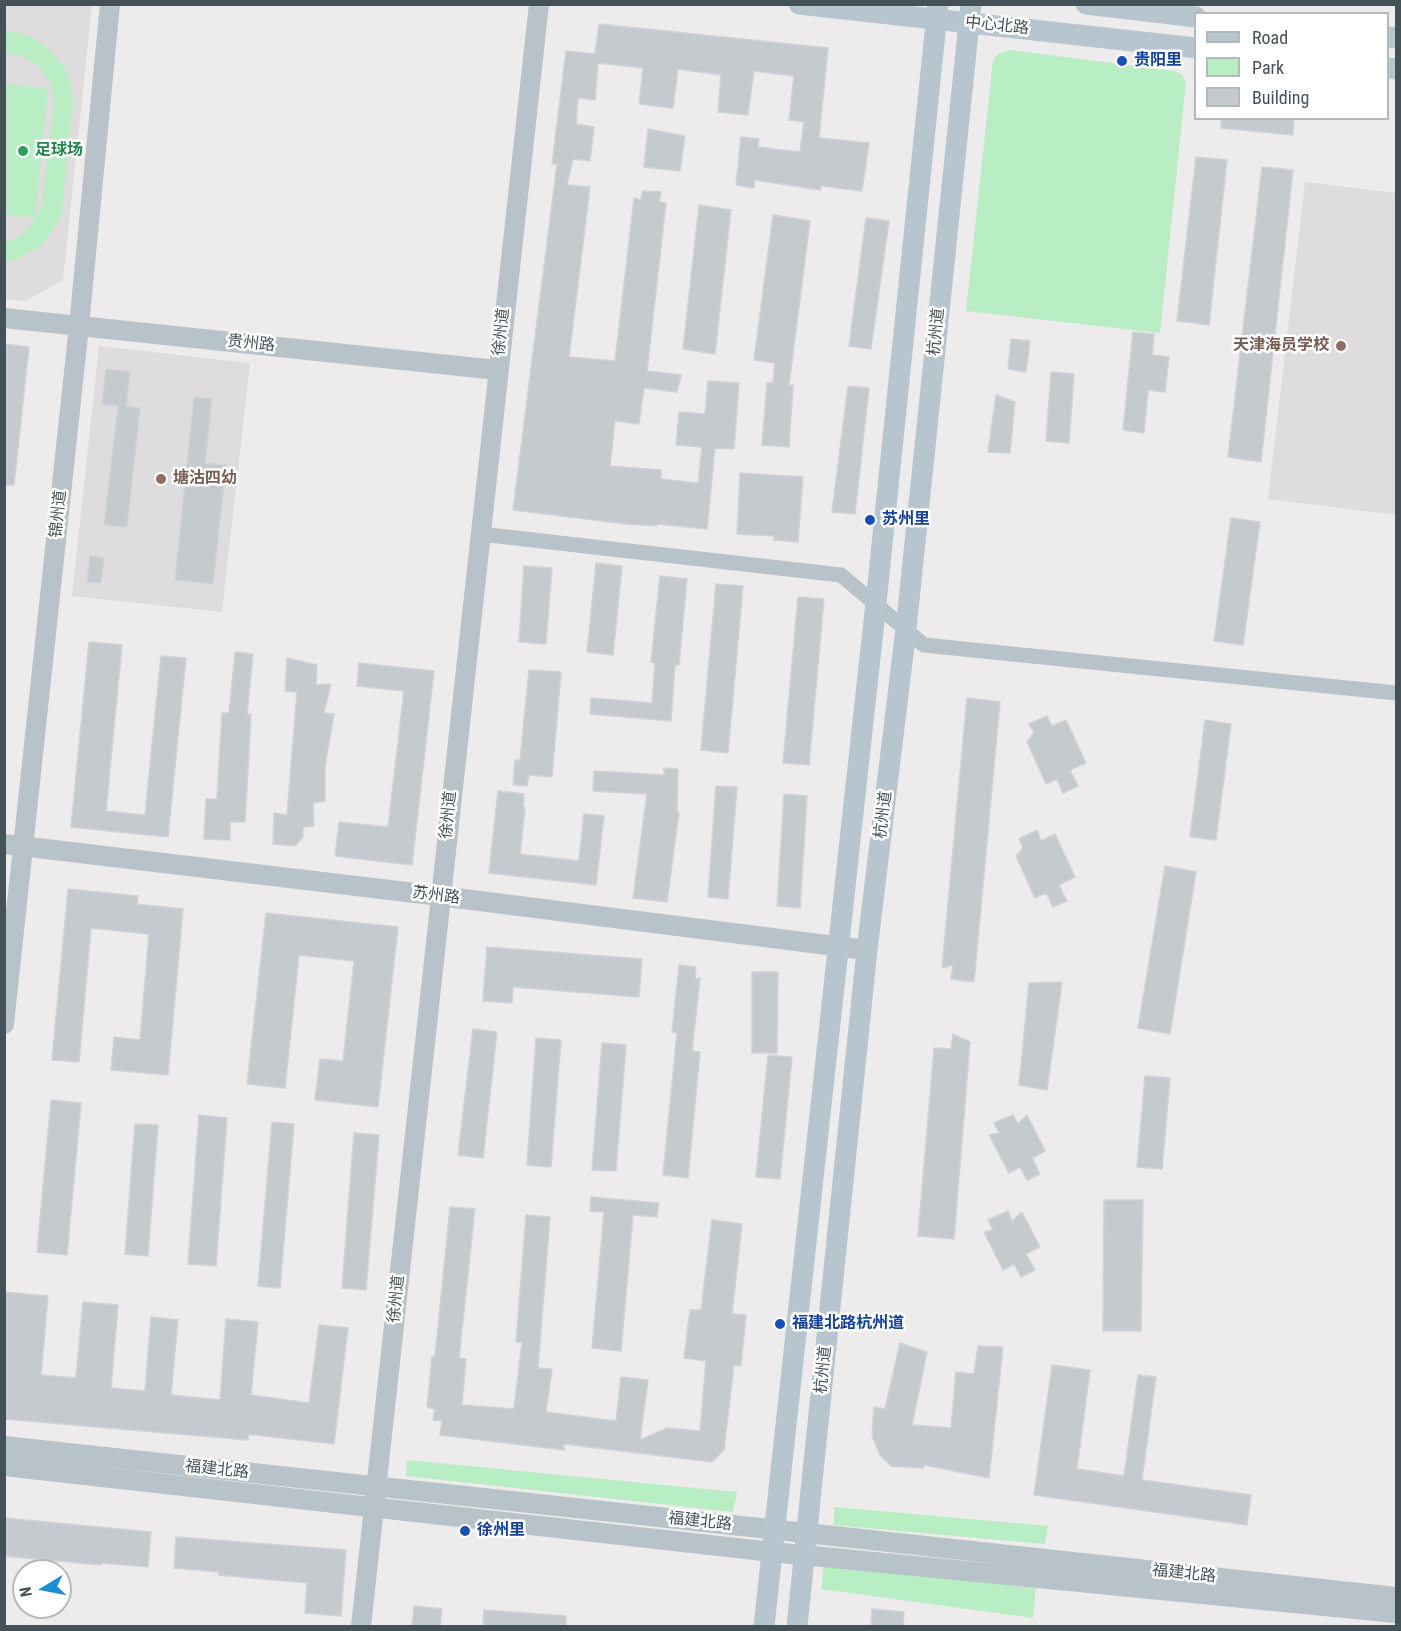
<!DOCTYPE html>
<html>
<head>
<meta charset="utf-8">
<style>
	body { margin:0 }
	#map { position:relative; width:1401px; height:1631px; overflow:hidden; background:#eeebec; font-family:"Roboto Condensed",sans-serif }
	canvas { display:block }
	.frame { position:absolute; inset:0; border:6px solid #445258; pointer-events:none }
	.legend { position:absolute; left:1194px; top:12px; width:195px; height:108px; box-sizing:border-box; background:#fff; border:2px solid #b4babc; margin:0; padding:8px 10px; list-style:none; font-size:18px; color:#445258 }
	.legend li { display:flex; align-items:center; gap:12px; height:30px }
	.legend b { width:30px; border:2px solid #b4babc }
	.north { position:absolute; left:12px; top:1559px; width:60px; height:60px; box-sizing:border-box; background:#fff; border:2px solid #b4babc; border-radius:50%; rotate:260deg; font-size:16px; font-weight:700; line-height:24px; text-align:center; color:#445258 }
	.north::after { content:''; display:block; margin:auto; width:21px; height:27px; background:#1c8dd7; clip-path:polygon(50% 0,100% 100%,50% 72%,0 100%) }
</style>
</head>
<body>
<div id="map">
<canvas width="1401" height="1631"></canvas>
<div class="frame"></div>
<ul class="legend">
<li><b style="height:8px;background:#b7c6ce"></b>Road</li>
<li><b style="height:16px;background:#b9edc4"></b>Park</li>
<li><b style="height:16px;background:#c5cace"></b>Building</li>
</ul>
<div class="north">N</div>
</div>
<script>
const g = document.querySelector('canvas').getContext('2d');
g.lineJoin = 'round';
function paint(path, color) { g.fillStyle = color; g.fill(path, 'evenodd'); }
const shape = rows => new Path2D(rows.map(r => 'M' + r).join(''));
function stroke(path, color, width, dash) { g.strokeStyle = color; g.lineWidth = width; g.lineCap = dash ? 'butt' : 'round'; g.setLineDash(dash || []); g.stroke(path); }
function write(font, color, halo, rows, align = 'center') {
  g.font = font + ' "Roboto Condensed","Noto Sans SC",sans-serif'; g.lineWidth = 5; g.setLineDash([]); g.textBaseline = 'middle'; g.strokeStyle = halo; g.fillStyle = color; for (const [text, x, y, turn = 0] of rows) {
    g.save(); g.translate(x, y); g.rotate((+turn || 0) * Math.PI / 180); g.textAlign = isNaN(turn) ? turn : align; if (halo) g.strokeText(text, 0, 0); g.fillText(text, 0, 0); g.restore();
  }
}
paint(shape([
	[4,5,92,5,63,280,26,301,5,299],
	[1305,182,1396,193,1396,515,1268,499],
	[99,346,250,363,222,612,72,596]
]), '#dfdcdd');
paint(shape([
	[5,31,24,34,35,39,51,51,65,68,70,79,73,101,62,211,58,222,46,240,38,248,18,259,5,263,5,242,17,238,30,228,42,206,54,104,53,92,49,81,38,66,23,56,5,53],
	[1010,50,1175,71,1181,74,1186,82,1160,333,966,311,993,60,998,54],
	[5,84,48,88,35,218,5,214],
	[407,1460,737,1492,733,1512,406,1476],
	[835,1507,1048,1526,1045,1544,833,1525],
	[824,1565,1036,1588,1033,1618,821,1589]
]), '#b9edc4');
const building = shape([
	[599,24,828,48,819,138,869,143,862,191,821,186,820,190,755,180,754,188,736,185,741,137,759,139,758,147,800,152,804,122,789,120,794,76,754,71,748,115,718,112,721,75,678,69,673,108,639,104,643,68,598,63,595,100,578,98,576,124,594,127,590,161,573,159,567,185,590,187,569,357,615,361,634,198,641,200,642,191,661,192,659,202,666,203,647,371,681,375,677,392,644,388,639,424,615,421,610,466,661,470,661,479,698,483,702,447,676,445,679,412,705,414,708,381,739,383,734,449,715,448,707,529,657,524,657,526,626,524,513,510,557,164,552,164,566,51,595,54,599,24],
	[1221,118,1294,118,1293,135,1221,128,1221,118],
	[648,129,685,136,680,171,644,167,648,129],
	[1196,157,1227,160,1209,325,1177,321,1196,157],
	[1262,167,1293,170,1261,462,1228,457,1262,167],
	[699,205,731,210,715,354,683,349,699,205],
	[773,215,810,221,789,385,793,385,789,447,762,445,767,383,773,383,775,363,754,360,773,215],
	[866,218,889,221,871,349,849,346,866,218],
	[1133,332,1154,334,1152,355,1169,357,1165,392,1148,390,1144,433,1123,430,1133,332],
	[1011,339,1030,341,1026,372,1008,369,1011,339],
	[4,344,29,347,14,485,4,485,4,344],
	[106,369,130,372,126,406,140,408,127,527,104,525,118,406,102,404,106,369],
	[1051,372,1074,374,1069,443,1046,441,1051,372],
	[848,386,869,388,855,514,832,512,848,386],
	[996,395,1015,402,1010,453,988,452,996,395],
	[194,397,212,399,205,463,226,465,213,584,175,580,194,397],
	[740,473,803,477,798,542,774,540,774,536,737,534,740,473],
	[1231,518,1260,522,1243,645,1214,641,1231,518],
	[90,556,104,558,101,583,87,582,90,556],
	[596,563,622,566,613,655,587,652,596,563],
	[524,566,552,568,546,644,519,642,524,566],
	[660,576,687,579,679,665,675,665,671,721,590,714,591,698,652,703,655,663,651,662,660,576],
	[716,584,743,586,728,753,701,750,716,584],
	[798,597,824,599,809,765,783,763,798,597],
	[89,642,122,645,106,811,145,815,161,656,186,658,168,837,71,827,89,642],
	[235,652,253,654,247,714,251,714,245,822,230,822,230,840,204,839,206,799,217,799,222,713,229,713,235,652],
	[287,658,317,665,316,685,331,684,324,713,334,714,325,766,325,801,313,803,314,826,303,827,303,837,295,846,273,844,274,813,287,815,297,692,285,691,287,658],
	[359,663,434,671,412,865,335,856,339,822,388,827,404,691,357,686,359,663],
	[529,670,561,672,552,777,529,775,527,786,513,785,515,760,520,760,529,670],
	[967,698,1000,702,974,982,951,979,953,965,942,968,967,698],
	[1047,716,1052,726,1066,720,1086,763,1070,770,1078,786,1063,793,1057,779,1046,784,1027,742,1034,733,1029,724,1047,716],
	[1205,720,1231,724,1216,840,1190,837,1205,720],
	[664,768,678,769,677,812,679,812,667,902,633,898,647,794,593,791,594,771,664,775,664,768],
	[716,786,737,787,728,899,708,897,716,786],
	[498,791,524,794,523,807,525,808,520,854,579,861,584,814,604,816,596,885,489,873,498,791],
	[784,794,807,796,800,908,777,906,784,794],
	[1037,830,1041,841,1055,834,1075,877,1059,885,1067,901,1053,907,1046,893,1035,898,1016,856,1023,848,1019,839,1037,830],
	[1165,866,1196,872,1170,1034,1138,1028,1165,866],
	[68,889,138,896,137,904,183,909,168,1075,111,1070,114,1037,140,1040,149,934,91,928,79,1062,52,1060,68,889],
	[266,913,398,927,378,1107,315,1100,320,1059,343,1061,354,961,299,955,285,1088,247,1084,266,913],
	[487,947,642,959,639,997,513,987,512,1003,483,1001,487,947],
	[679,965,696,967,695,979,700,978,692,1051,700,1052,688,1178,663,1175,677,1033,672,1032,679,965],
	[752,972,778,972,777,1053,752,1053,752,972],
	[1062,982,1047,1090,1019,1085,1029,983,1062,982],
	[473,1029,497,1032,483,1158,458,1155,473,1029],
	[953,1034,970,1042,954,1239,918,1236,934,1048,951,1049,953,1034],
	[536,1038,561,1040,551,1167,527,1165,536,1038],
	[602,1043,626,1045,616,1171,592,1170,602,1043],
	[768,1055,792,1057,780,1179,756,1177,768,1055],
	[1145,1076,1170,1078,1162,1169,1137,1167,1145,1076],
	[51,1100,81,1103,67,1255,37,1252,51,1100],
	[199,1115,227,1118,216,1266,188,1264,199,1115],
	[1013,1115,1018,1124,1027,1115,1045,1151,1032,1158,1040,1174,1027,1180,1020,1167,1009,1173,989,1135,999,1133,994,1123,1013,1115],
	[272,1122,294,1124,280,1288,258,1286,272,1122],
	[135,1124,158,1125,148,1256,125,1254,135,1124],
	[354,1133,379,1135,366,1290,342,1288,354,1133],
	[591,1197,659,1203,657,1217,633,1215,621,1351,592,1348,604,1212,590,1211,591,1197],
	[1104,1200,1143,1200,1141,1331,1103,1331,1104,1200],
	[450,1207,475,1209,459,1358,466,1359,462,1405,514,1409,522,1342,516,1342,526,1215,550,1217,538,1368,552,1369,546,1412,616,1421,621,1377,648,1380,640,1440,667,1428,700,1431,706,1361,684,1358,690,1310,701,1310,712,1220,742,1224,732,1314,746,1315,741,1366,734,1365,724,1450,712,1462,564,1444,564,1450,440,1435,442,1421,433,1420,435,1409,427,1407,432,1356,435,1356,450,1207],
	[1008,1211,1012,1221,1022,1212,1040,1247,1026,1254,1035,1270,1021,1277,1014,1264,1003,1270,984,1232,993,1230,988,1220,1008,1211],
	[4,1292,48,1296,41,1375,76,1378,83,1302,118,1305,111,1388,145,1391,151,1317,178,1320,171,1395,220,1400,226,1319,258,1322,251,1395,309,1403,319,1325,348,1328,334,1444,248,1434,248,1440,4,1419,4,1292],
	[900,1343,927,1352,912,1425,951,1428,956,1372,974,1374,978,1346,1003,1347,989,1478,924,1465,923,1468,891,1466,880,1455,872,1436,874,1407,885,1409,900,1343],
	[1052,1365,1090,1370,1077,1469,1124,1476,1138,1375,1156,1377,1142,1480,1251,1495,1247,1525,1034,1495,1052,1365],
	[4,1518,151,1532,148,1567,102,1563,101,1565,4,1556,4,1518],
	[176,1537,346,1550,341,1616,305,1613,307,1583,218,1575,219,1572,174,1568,176,1537],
	[414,1606,442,1609,440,1626,412,1626,414,1606],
	[872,1609,904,1612,903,1626,871,1626,872,1609],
	[484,1610,566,1616,566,1626,483,1626,484,1610]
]);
paint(building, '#c5cace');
stroke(building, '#cfd3d7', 1.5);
stroke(shape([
	[480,534,841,575,924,645,1396,693]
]), '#b7c3c8', 15);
stroke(shape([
	[4,318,497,370],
	[4,844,440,896,867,950],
	[4,1024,79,326,110,4],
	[4,1446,1396,1597],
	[4,1466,772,1552,1396,1613],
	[361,1626,539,4]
]), '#b7c3c8', 20);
stroke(shape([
	[799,4,1196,48],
	[1086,4,1196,17],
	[1388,37,1396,38],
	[1388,68,1396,69],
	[764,1626,876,603,938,4],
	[797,1626,867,950,906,629,971,4]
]), '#b7c6ce', 21);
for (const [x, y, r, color] of [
	[1122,61,6,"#1a4fb4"],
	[23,151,6,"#2e9e5b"],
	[1341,346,6,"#8d6e63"],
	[161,479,6,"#8d6e63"],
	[870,520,6,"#1a4fb4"],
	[780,1324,6,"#1a4fb4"],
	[465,1531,6,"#1a4fb4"]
]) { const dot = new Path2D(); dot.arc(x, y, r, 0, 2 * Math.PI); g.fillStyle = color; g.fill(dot); stroke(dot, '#fff', 2); }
write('16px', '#445258', '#fff', [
	["中心北路",997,26,6],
	["徐州道",502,332,-84],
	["杭州道",937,332,-84],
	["贵州路",251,344,6],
	["锦州道",59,514,-84],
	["徐州道",449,815,-84],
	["杭州道",884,815,-83],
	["苏州路",436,896,7],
	["徐州道",397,1299,-84],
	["杭州道",824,1370,-84],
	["福建北路",217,1470,6],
	["福建北路",700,1522,6],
	["福建北路",1184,1574,6]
]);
write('bold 16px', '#164399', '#fff', [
	["贵阳里",1134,61],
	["苏州里",882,520],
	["福建北路杭州道",792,1324],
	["徐州里",477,1531]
], 'left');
write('bold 16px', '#27864d', '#fff', [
	["足球场",35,151]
], 'left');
write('bold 16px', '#785e54', '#fff', [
	["天津海员学校",1329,346],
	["塘沽四幼",173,479,"left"]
], 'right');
</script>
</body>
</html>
